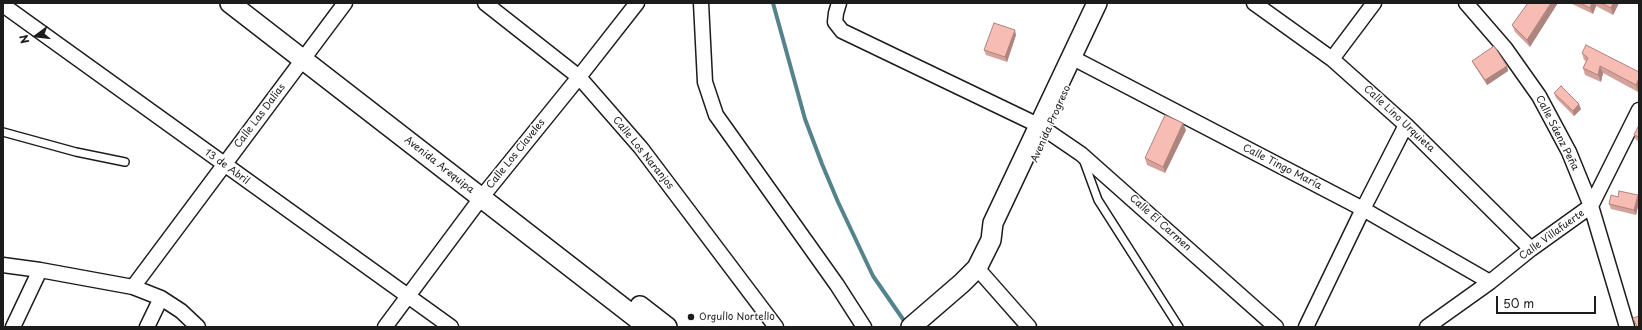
<!DOCTYPE html>
<html>
<head>
<meta charset="utf-8">
<style>
	body { margin:0 }
	#map { position:relative; width:1642px; height:330px; overflow:hidden; background:#fff; font-family:"Playpen Sans",sans-serif }
	canvas { display:block }
	.frame { position:absolute; inset:0; border:4px solid #1c1c1c; pointer-events:none }
	.north { position:absolute; left:16px; top:16px; width:40px; height:40px; -webkit-text-stroke:3px #fff; paint-order:stroke; rotate:255deg; font-size:11px; font-weight:700; line-height:16px; text-align:center; color:#1c1c1c }
	.north::after { content:''; display:block; margin:auto; width:14px; height:18px; background:#1c1c1c; clip-path:polygon(50% 0,100% 100%,50% 72%,0 100%) }
	.scale { position:absolute; left:1496px; top:296px; width:100px; height:18px; box-sizing:border-box; border:2px solid #1c1c1c; border-top:0; padding-left:5px; font-size:12px; line-height:14px; white-space:nowrap; color:#1c1c1c; -webkit-text-stroke:3px #fff; paint-order:stroke }
</style>
</head>
<body>
<div id="map">
<canvas width="1642" height="330"></canvas>
<div class="frame"></div>
<div class="north">N</div>
<div class="scale">50 m</div>
</div>
<script>
const g = document.querySelector('canvas').getContext('2d');
g.lineJoin = 'round';
const shape = rows => new Path2D(rows.map(r => 'M' + r).join(''));
function stroke(path, color, width, dash) { g.strokeStyle = color; g.lineWidth = width; g.lineCap = dash ? 'butt' : 'round'; g.setLineDash(dash || []); g.stroke(path); }
function paint(path, color) { g.fillStyle = color; g.fill(path, 'evenodd'); }
function write(font, color, halo, rows, align = 'center') {
  g.font = font + ' "Playpen Sans",sans-serif'; g.lineWidth = 3; g.setLineDash([]); g.textBaseline = 'middle'; g.strokeStyle = halo; g.fillStyle = color; for (const [text, x, y, turn = 0] of rows) {
    g.save(); g.translate(x, y); g.rotate((+turn || 0) * Math.PI / 180); g.textAlign = isNaN(turn) ? turn : align; if (halo) g.strokeText(text, 0, 0); g.fillText(text, 0, 0); g.restore();
  }
}
stroke(shape([
	[773,3,805,119,822,164,838,202,873,276,907,325]
]), '#54838c', 4);
const service = shape([
	[3,132,76,152,125,162],
	[1083,159,1098,200,1179,327]
]);
const minor = shape([
	[485,3,579,77,641,148,776,327],
	[701,3,705,82,716,115,837,285,864,327],
	[839,3,836,13,835,22,842,31,1040,126,1081,154,1276,327],
	[1254,3,1332,59,1406,125,1531,249],
	[1466,3,1505,48,1539,96,1569,152,1591,206,1627,327],
	[3,5,451,327],
	[1071,57,1363,209,1490,282],
	[1332,59,1374,3],
	[3,265,40,270,133,287,161,298,181,311,198,327],
	[977,268,1029,327],
	[133,287,345,3],
	[13,327,40,270],
	[147,327,161,298],
	[385,327,481,198,579,77,637,3],
	[1306,327,1363,209,1406,125],
	[1427,327,1490,282,1531,249,1591,206,1639,110]
]);
const secondary = shape([
	[230,3,648,327],
	[640,306,667,327],
	[911,327,962,283,977,268,991,240,993,223,1097,3]
]);
stroke(service, '#1c1c1c', 10);
stroke(minor, '#1c1c1c', 17);
stroke(secondary, '#1c1c1c', 22);
stroke(service, '#fff', 7);
stroke(minor, '#fff', 14);
stroke(secondary, '#fff', 19);
paint(shape([
	[1528,3,1530,47,1515,32,1512,25],
	[1570,3,1619,3,1613,15,1596,6,1593,14],
	[1016,35,1007,62,986,55,984,50],
	[1582,53,1639,72,1639,90,1638,92,1603,73,1601,82,1585,75,1583,68,1586,61,1584,60],
	[1472,61,1507,66,1508,71,1487,85,1474,65],
	[1554,93,1581,109,1574,116,1556,98],
	[1639,125,1639,141,1636,140,1634,135],
	[1186,130,1165,173,1147,165,1145,158],
	[1638,195,1639,199,1639,202,1636,215,1611,209,1609,204,1618,197]
]), '#d4a29b');
paint(shape([
	[1551,3,1558,3,1530,47,1527,40],
	[1592,3,1595,3,1596,6,1593,14,1590,8],
	[1613,3,1619,3,1613,15,1611,8],
	[1015,30,1016,35,1007,62,1005,57],
	[1507,66,1508,71,1487,85,1485,80],
	[1600,66,1603,73,1601,82,1598,75],
	[1639,78,1639,90,1638,92,1636,85],
	[1579,104,1581,109,1574,116,1573,111],
	[1183,123,1186,130,1165,173,1163,167],
	[1638,195,1639,199,1639,202,1636,215,1634,210]
]), '#ad847e');
const building = shape([
	[1528,3,1551,3,1527,40,1512,25,1528,3],
	[1580,3,1592,3,1590,8,1580,3],
	[1601,3,1613,3,1611,8,1601,3],
	[994,23,1015,30,1005,57,984,50,994,23],
	[1586,45,1639,72,1639,78,1636,85,1600,66,1598,75,1583,68,1588,58,1582,53,1586,45],
	[1494,46,1507,66,1485,80,1472,61,1494,46],
	[1561,86,1579,104,1573,111,1554,93,1561,86],
	[1165,115,1183,123,1163,167,1145,158,1165,115],
	[1639,125,1639,137,1634,135,1639,125],
	[1619,191,1638,195,1634,210,1609,204,1611,195,1618,197,1619,191],
	[1639,316,1639,327,1637,327,1633,318,1639,316]
]);
paint(building, '#f7bcb4');
stroke(building, '#ad847e', 1);
for (const [x, y, r, color] of [
	[691,317,4,"#1c1c1c"]
]) { const dot = new Path2D(); dot.arc(x, y, r, 0, 2 * Math.PI); g.fillStyle = color; g.fill(dot); stroke(dot, '#fff', 1.5); }
write('10px', '#1c1c1c', '#fff', [
	["Calle Las Dalias",260,116,-53],
	["Calle Lino Urquieta",1399,119,43],
	["Avenida Progreso",1051,124,-66],
	["Calle Sáenz Peña",1557,133,63],
	["Calle Los Naranjos",643,153,51],
	["Calle Los Claveles",516,154,-51],
	["Avenida Arequipa",439,165,38],
	["13 de Abril",227,167,36],
	["Calle Tingo María",1282,167,27],
	["Calle El Carmen",1160,223,42],
	["Calle Villafuerte",1552,235,-36]
]);
write('10px', '#1c1c1c', '#fff', [
	["Orgullo Nortello",699,317]
], 'left');
</script>
</body>
</html>
